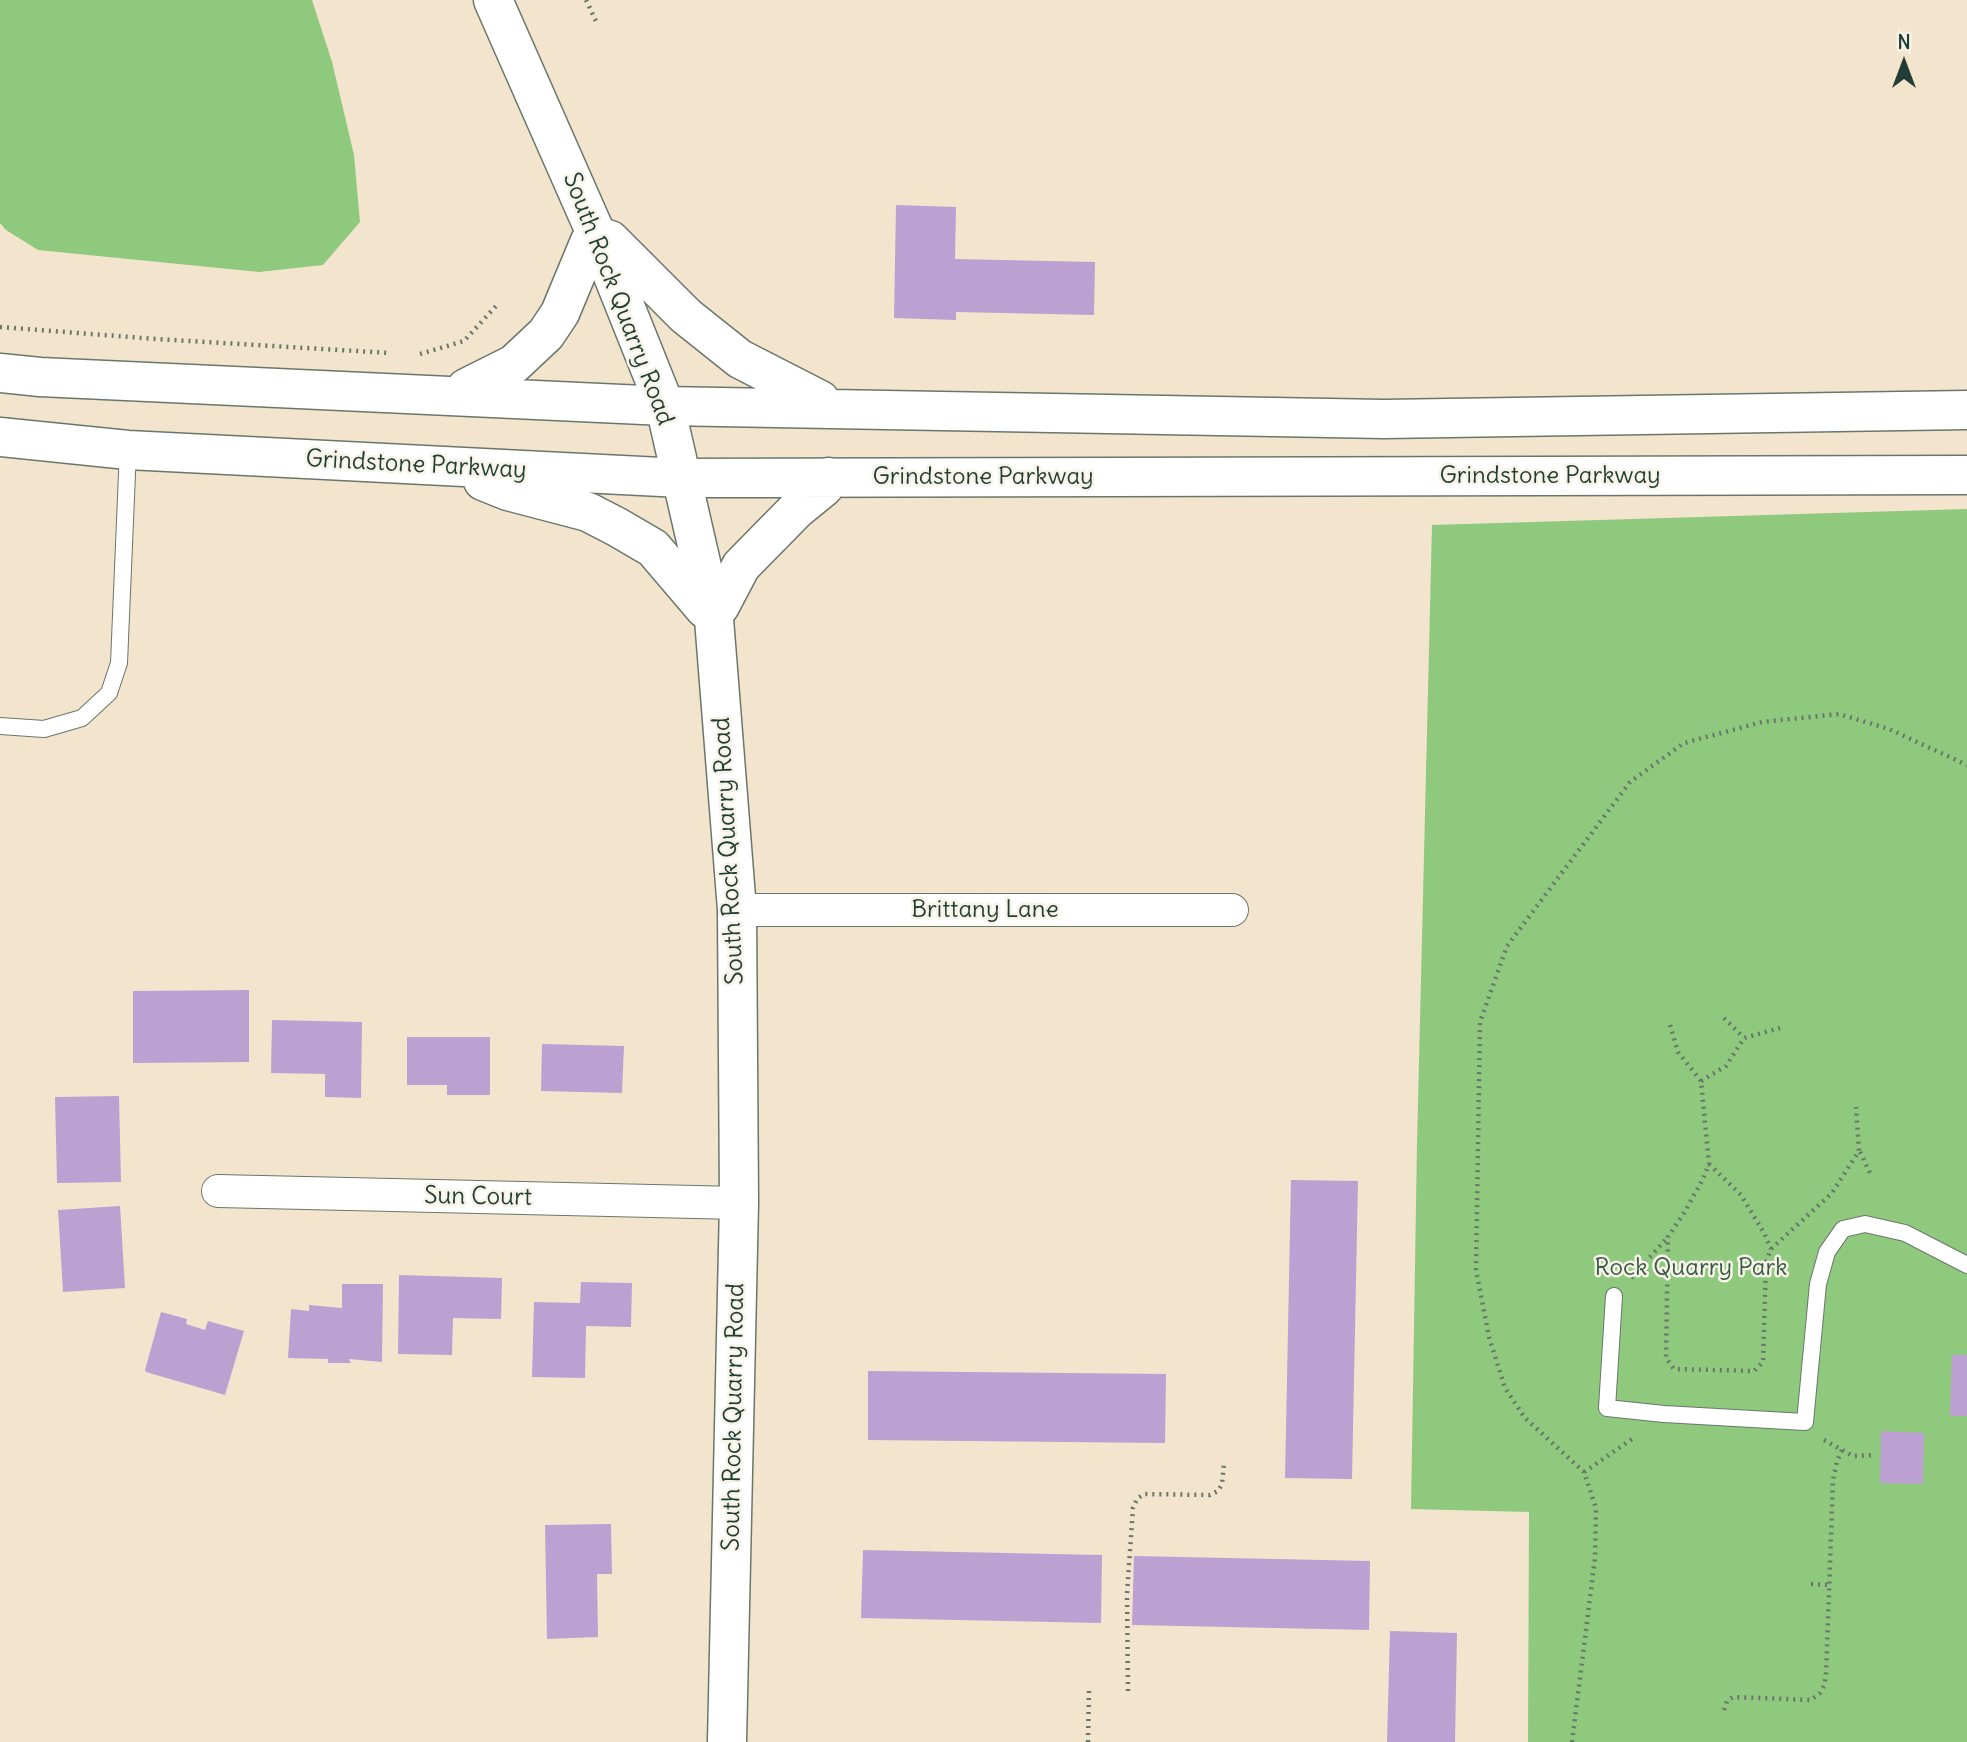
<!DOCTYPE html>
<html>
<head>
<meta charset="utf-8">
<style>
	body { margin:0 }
	#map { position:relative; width:1967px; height:1742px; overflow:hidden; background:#f3e4cd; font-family:Delius,sans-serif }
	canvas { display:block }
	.north { position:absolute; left:1869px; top:28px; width:70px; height:70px; -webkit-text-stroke:5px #f7f3e8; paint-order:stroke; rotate:0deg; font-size:19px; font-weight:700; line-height:28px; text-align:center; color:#1f3d34 }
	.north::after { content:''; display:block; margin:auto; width:24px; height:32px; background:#1f3d34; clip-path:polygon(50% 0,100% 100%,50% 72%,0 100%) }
</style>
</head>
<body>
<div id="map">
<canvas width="1967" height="1742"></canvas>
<div class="north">N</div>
</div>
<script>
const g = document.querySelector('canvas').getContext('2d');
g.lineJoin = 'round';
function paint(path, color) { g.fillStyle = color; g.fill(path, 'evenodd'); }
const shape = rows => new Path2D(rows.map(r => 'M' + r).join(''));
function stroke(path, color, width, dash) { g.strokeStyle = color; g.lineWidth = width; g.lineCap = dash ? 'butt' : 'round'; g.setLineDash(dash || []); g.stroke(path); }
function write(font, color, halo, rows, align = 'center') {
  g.font = font + ' Delius,sans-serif'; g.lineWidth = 5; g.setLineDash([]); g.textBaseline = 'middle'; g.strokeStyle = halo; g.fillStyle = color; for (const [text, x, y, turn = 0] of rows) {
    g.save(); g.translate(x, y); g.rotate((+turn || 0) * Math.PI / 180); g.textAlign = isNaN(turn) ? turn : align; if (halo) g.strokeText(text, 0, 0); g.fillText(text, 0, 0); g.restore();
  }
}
paint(shape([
	[0,0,312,0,332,62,354,155,360,222,323,265,259,272,38,250,6,230,0,223],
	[1967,509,1967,1742,1528,1742,1529,1512,1411,1509,1417,1144,1432,525]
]), '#8ec97e');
paint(shape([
	[896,205,956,207,955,259,1095,262,1094,315,956,312,956,320,894,318],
	[249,990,249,1062,133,1063,133,991],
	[272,1020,362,1022,361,1098,325,1097,325,1074,271,1073],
	[407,1037,490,1037,490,1095,447,1095,447,1085,407,1085],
	[542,1044,624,1046,622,1093,541,1091],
	[119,1096,121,1182,57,1183,55,1097],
	[1291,1180,1358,1181,1352,1479,1285,1478],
	[120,1206,125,1288,63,1292,58,1210],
	[399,1275,502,1278,501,1319,453,1318,452,1355,398,1354],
	[581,1282,632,1283,631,1327,586,1326,585,1378,532,1377,534,1302,580,1303],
	[342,1284,383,1284,382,1362,349,1359,351,1363,328,1363,328,1359,288,1358,291,1309,309,1311,309,1305,342,1308],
	[161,1312,187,1319,186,1324,205,1330,208,1321,244,1331,225,1395,146,1372,145,1370],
	[1952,1355,1967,1355,1967,1416,1950,1416],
	[868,1371,1166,1374,1165,1443,868,1440],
	[1881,1431,1924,1433,1923,1484,1880,1483],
	[611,1524,612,1574,597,1574,598,1637,547,1639,545,1525],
	[863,1550,1102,1555,1101,1623,861,1618],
	[1134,1556,1370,1561,1369,1630,1132,1625],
	[1390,1631,1457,1633,1455,1742,1387,1742]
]), '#bda0d2');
const lane = shape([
	[0,726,44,729,82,718,109,693,119,663,128,450],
	[1614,1296,1607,1408,1664,1414,1805,1422,1818,1284,1827,1252,1843,1229,1865,1224,1905,1233,1967,1265]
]);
const street = shape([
	[737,910,1232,910],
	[218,1191,739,1203]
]);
const secondary = shape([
	[493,0,597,236,665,406,714,619,737,910,739,1203,727,1742]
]);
const primary = shape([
	[0,373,40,377,665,406,1384,419,1967,410],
	[461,396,466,388,514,364,546,334,560,313,590,241,597,236,610,240,686,316,740,359,820,400,824,409],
	[0,437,128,450,681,478,1967,475],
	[483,481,508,491,588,512,617,527,653,548,705,609,713,612,720,606,741,566,797,509,824,487,828,477]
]);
stroke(lane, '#69776a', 18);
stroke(street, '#69776a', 34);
stroke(secondary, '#69776a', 41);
stroke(primary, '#69776a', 41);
stroke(shape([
	[586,0,596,21],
	[0,327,156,339,390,353],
	[420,354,464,341,496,306],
	[1724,1018,1744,1038],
	[1670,1025,1678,1052,1701,1081,1709,1164,1703,1179,1684,1213,1668,1237,1666,1358,1674,1369,1754,1371,1763,1362,1766,1262,1771,1249,1832,1193,1859,1151,1856,1107],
	[1701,1081,1726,1066,1744,1038,1780,1028],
	[1860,1152,1870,1173],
	[1709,1164,1741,1195,1764,1233,1771,1249],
	[1631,1278,1668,1237],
	[1824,1440,1853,1456,1875,1455],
	[1584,1472,1635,1437],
	[1811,1584,1828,1585],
	[1128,1691,1127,1594,1133,1508,1137,1499,1144,1494,1210,1495,1218,1491,1222,1484,1224,1463],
	[1724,1710,1727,1701,1733,1697,1811,1700,1820,1693,1824,1686,1826,1675,1833,1480,1837,1461,1842,1450],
	[1088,1742,1089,1690],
	[1572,1742,1595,1558,1596,1508,1584,1472,1525,1418,1505,1388,1489,1337,1476,1270,1480,1022,1507,946,1630,782,1684,743,1762,722,1839,714,1889,729,1967,765]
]), '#69776a', 4.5, [2, 5]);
stroke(lane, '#fff', 16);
stroke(street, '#fff', 32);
stroke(secondary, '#fff', 38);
stroke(primary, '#fff', 38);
write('24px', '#1f3d34', '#f7f3e8', [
	["South Rock Quarry Road",618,299,69],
	["Grindstone Parkway",416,465,3],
	["Grindstone Parkway",1550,476],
	["Grindstone Parkway",983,477],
	["South Rock Quarry Road",729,851,-93],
	["Brittany Lane",985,910],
	["Sun Court",478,1197,1],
	["South Rock Quarry Road",734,1417,-89]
]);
write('24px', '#355943', '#f7f3e8', [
	["Rock Quarry Park",1691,1268]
]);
</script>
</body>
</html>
